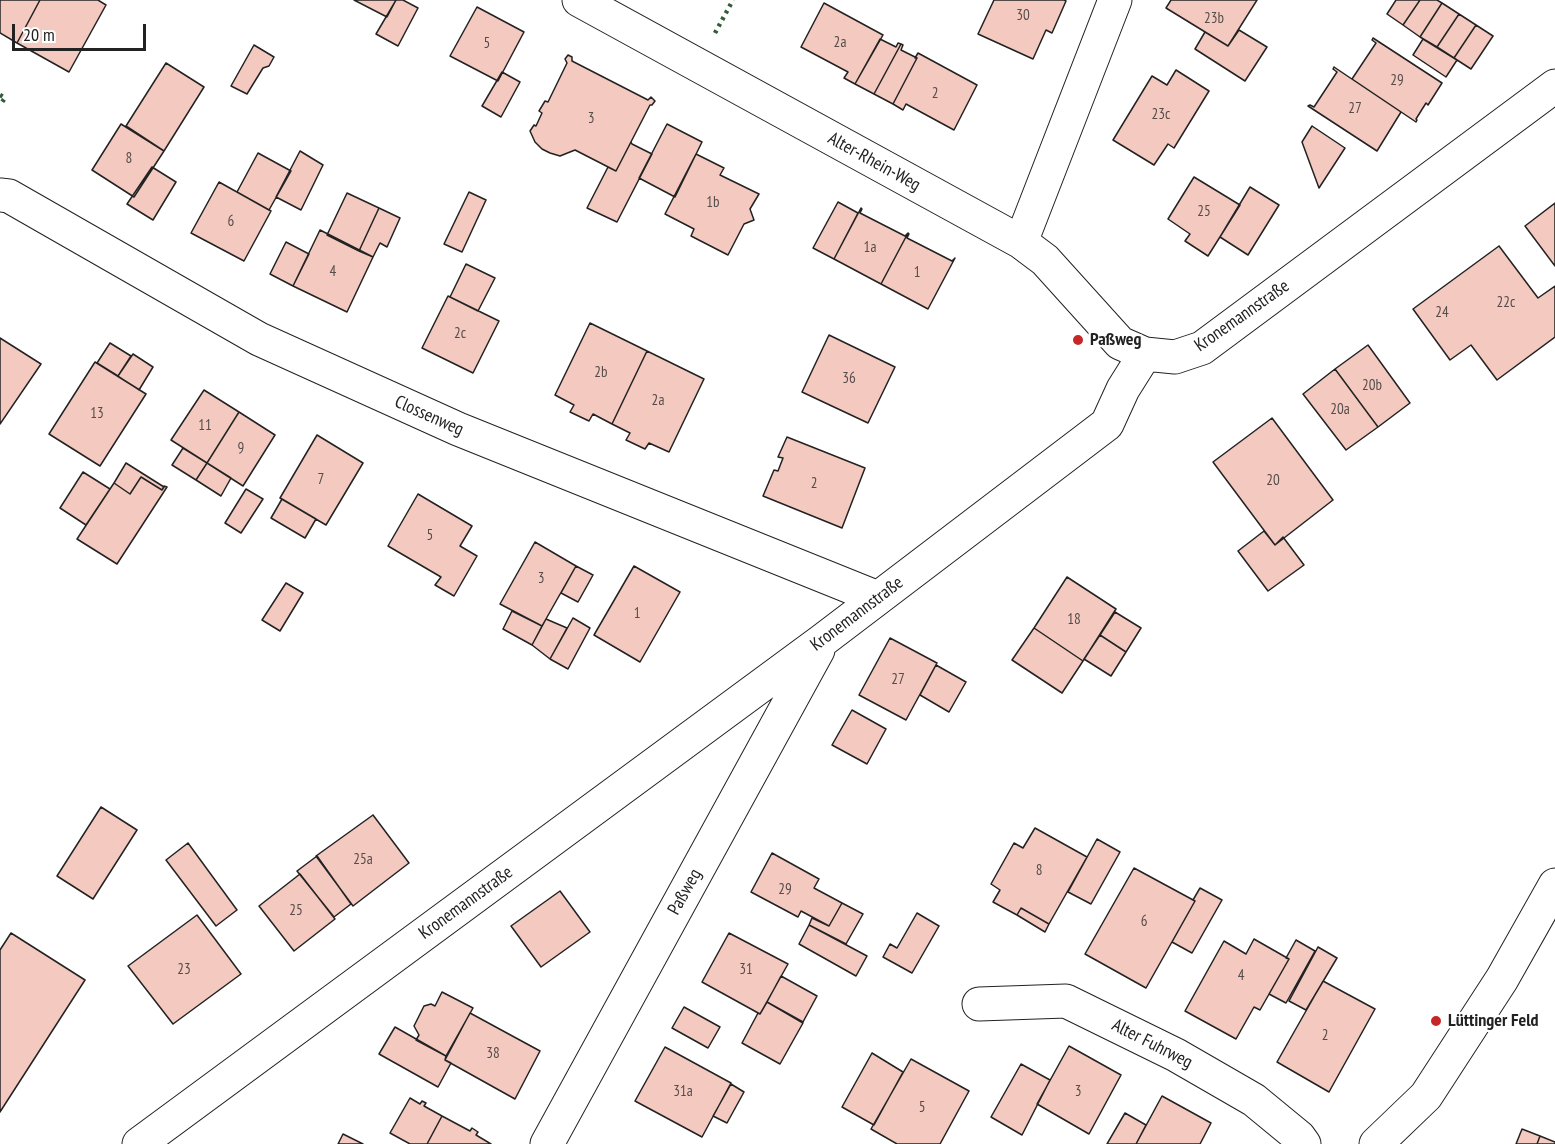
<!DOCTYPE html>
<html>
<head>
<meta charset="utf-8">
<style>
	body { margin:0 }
	#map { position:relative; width:1555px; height:1144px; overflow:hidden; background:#fff; font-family:"PT Sans Narrow",sans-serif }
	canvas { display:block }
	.scale { position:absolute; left:12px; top:24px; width:134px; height:27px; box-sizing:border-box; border:3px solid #222; border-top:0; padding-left:8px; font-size:18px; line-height:21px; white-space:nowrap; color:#222; -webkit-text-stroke:4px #fff; paint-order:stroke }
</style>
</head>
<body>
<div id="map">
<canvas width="1555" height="1144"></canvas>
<div class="scale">20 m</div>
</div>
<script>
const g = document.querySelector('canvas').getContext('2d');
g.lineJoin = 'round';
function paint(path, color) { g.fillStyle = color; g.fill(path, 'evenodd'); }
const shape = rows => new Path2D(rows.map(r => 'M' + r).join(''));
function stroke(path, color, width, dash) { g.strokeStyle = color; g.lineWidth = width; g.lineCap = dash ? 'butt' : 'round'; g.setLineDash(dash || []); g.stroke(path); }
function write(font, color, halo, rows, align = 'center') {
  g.font = font + ' "PT Sans Narrow",sans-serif'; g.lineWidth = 4.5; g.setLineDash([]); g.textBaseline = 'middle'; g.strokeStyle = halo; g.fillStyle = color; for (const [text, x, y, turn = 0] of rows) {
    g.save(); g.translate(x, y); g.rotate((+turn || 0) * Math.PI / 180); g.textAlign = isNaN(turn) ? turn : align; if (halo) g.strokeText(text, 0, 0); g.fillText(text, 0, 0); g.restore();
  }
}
const building = shape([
	[0,0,40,0,17,43,0,33,0,0],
	[40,0,98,0,106,5,69,72,17,43,40,0],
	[354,0,396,0,387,17,354,0],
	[396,0,403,0,418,8,398,46,376,34,396,0],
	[994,0,1064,0,1066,1,1052,33,1046,30,1033,59,978,34,994,0],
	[1171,0,1257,0,1228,46,1166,8,1171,0],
	[1396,0,1420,0,1403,25,1387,14,1396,0],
	[1420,0,1437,0,1442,3,1420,37,1403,25,1420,0],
	[824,3,883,35,855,84,844,78,848,72,801,47,824,3],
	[1442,3,1459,14,1437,47,1420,37,1442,3],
	[477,7,524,32,498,81,450,56,477,7],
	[1459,14,1476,25,1454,58,1437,47,1459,14],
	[1476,25,1493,36,1471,69,1454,58,1476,25],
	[1239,30,1267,47,1245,81,1195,49,1205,32,1228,46,1239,30],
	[1373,38,1442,83,1428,105,1426,103,1416,119,1417,120,1416,122,1352,79,1376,43,1372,40,1373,38],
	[880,39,896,47,898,43,901,44,874,94,855,84,880,39],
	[1423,39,1457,60,1446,77,1413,55,1423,39],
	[901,44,903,45,901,50,917,58,893,104,874,94,901,44],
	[254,45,274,57,269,66,263,68,247,94,231,86,254,45],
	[918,53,977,85,954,130,906,104,903,110,893,104,917,58,915,58,918,53],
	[568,55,572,57,572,61,648,100,651,97,655,101,652,105,650,105,616,171,575,150,560,156,550,153,542,149,535,142,530,131,534,125,536,126,542,113,539,111,545,101,548,102,567,63,565,59,568,55],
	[166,63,204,87,164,151,126,126,166,63],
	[1334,67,1401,112,1377,151,1308,106,1310,105,1314,107,1337,72,1333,69,1334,67],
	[1176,70,1209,91,1174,148,1168,144,1154,165,1113,140,1152,76,1167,85,1176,70],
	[502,72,520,82,501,117,482,106,502,72],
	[121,124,164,151,134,197,92,170,121,124],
	[667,124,702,142,675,197,639,178,667,124],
	[1312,126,1345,148,1319,188,1302,142,1312,126],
	[631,142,632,144,652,154,617,222,587,208,608,167,616,171,631,142],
	[300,151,323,165,301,210,276,197,300,151],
	[258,153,291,171,269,210,237,192,258,153],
	[696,154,724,168,720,175,759,194,750,209,754,220,744,224,728,255,691,236,694,229,665,214,696,154],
	[152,167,176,182,153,220,127,204,152,167],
	[1194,177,1240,205,1208,256,1185,241,1190,234,1168,219,1194,177],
	[219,182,271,211,244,261,191,233,219,182],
	[1250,187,1279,205,1248,255,1220,237,1250,187],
	[469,192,486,200,462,252,444,244,469,192],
	[347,193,379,208,359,251,327,235,347,193],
	[838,202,858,213,834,259,813,248,838,202],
	[1555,203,1555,266,1525,226,1555,203],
	[379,208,400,218,387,247,380,243,373,257,359,251,379,208],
	[861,208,862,209,860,213,905,236,908,233,881,284,834,259,861,208],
	[320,230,373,257,347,312,293,286,320,230],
	[908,233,909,234,907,238,952,261,955,258,928,309,881,284,908,233],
	[286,242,309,254,293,286,270,274,286,242],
	[1499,246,1538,298,1555,286,1555,337,1497,380,1471,345,1450,360,1413,309,1499,246],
	[466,264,495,278,478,311,450,297,466,264],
	[448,296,499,321,473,373,422,348,448,296],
	[590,323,647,351,612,424,593,414,589,421,570,412,574,405,555,395,590,323],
	[829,335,895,367,868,423,802,392,829,335],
	[0,338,41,364,0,424,0,338],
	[110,343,131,356,118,376,97,363,110,343],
	[1368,345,1410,403,1378,427,1335,369,1368,345],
	[647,351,704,379,669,452,649,443,645,449,626,440,630,433,612,424,647,351],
	[133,354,153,367,139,390,118,376,133,354],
	[95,362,146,394,100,466,49,434,95,362],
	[1335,369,1378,427,1346,450,1303,394,1335,369],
	[204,390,239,412,207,463,171,440,204,390],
	[239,412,275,435,243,486,207,463,239,412],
	[1272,418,1333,500,1275,545,1213,462,1272,418],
	[317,435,363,463,326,525,280,498,317,435],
	[787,437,865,468,842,528,763,496,774,470,778,471,783,458,778,457,787,437],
	[183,448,207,463,196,480,172,465,183,448],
	[126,463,164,487,162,490,141,477,130,494,114,483,126,463],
	[207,463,231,478,221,496,196,480,207,463],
	[83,472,110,489,86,525,60,508,83,472],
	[141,477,162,490,164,486,167,487,117,564,77,539,114,483,130,494,141,477],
	[246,489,263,499,241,533,225,523,246,489],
	[418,494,472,526,460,546,477,556,454,596,435,585,441,577,388,546,418,494],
	[282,499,316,519,305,538,271,518,282,499],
	[1264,531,1275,545,1283,537,1304,565,1268,591,1238,551,1264,531],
	[535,542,576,566,542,626,500,604,535,542],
	[576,566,593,575,578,602,561,593,576,566],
	[634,566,680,592,640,662,594,635,634,566],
	[1067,577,1116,609,1083,661,1034,628,1067,577],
	[286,583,303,593,280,631,262,620,286,583],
	[512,611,542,626,532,645,503,629,512,611],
	[1115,612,1141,628,1126,652,1100,635,1115,612],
	[573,618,590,628,568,669,550,659,573,618],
	[546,619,567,628,550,659,532,645,546,619],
	[1034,628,1083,661,1062,693,1012,660,1034,628],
	[1100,635,1126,652,1111,676,1084,659,1100,635],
	[890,638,937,663,906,720,859,695,890,638],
	[936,665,966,682,949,712,920,695,936,665],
	[852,710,886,729,867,764,832,745,852,710],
	[101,807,137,830,93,899,57,876,101,807],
	[373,815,409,863,353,906,316,856,373,815],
	[1035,828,1087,857,1049,924,1021,908,1017,915,993,902,1000,890,991,884,1014,843,1023,848,1035,828],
	[1097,839,1120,852,1091,904,1068,892,1097,839],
	[188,843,237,910,216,926,166,860,188,843],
	[772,853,819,879,814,888,842,903,829,926,801,911,798,917,751,892,772,853],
	[317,856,351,904,334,917,297,871,317,856],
	[1134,868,1195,901,1146,988,1085,954,1134,868],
	[300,874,335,919,294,951,259,906,300,874],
	[1200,888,1222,900,1192,953,1172,942,1195,901,1193,900,1200,888],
	[560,891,590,932,541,967,511,926,560,891],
	[842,903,863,914,846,944,809,925,812,918,829,926,842,903],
	[1021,908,1049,924,1045,932,1017,915,1021,908],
	[917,913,939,926,912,973,883,957,890,944,897,948,917,913],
	[197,915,241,974,173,1024,128,966,197,915],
	[809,925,867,956,856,976,799,944,809,925],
	[11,933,85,980,0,1112,0,950,11,933],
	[729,933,788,964,760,1014,702,982,729,933],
	[1254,939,1289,959,1260,1010,1254,1007,1236,1039,1185,1011,1224,941,1246,954,1254,939],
	[1296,940,1315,951,1286,1003,1269,994,1289,959,1286,958,1296,940],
	[1318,947,1337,958,1306,1010,1289,1001,1318,947],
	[781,976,817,996,803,1022,767,1002,781,976],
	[1323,981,1375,1009,1329,1092,1277,1062,1323,981],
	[442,992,473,1008,446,1056,416,1040,419,1035,414,1026,424,1006,431,1004,435,1006,442,992],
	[767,1002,803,1023,780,1064,742,1043,758,1013,760,1014,767,1002],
	[684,1007,720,1027,708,1048,672,1028,684,1007],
	[470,1013,540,1051,515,1099,445,1060,470,1013],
	[395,1027,446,1056,445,1060,451,1063,438,1087,379,1054,395,1027],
	[1069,1046,1121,1075,1089,1134,1037,1104,1069,1046],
	[665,1047,731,1083,702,1137,635,1101,665,1047],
	[872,1053,903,1072,874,1125,842,1107,872,1053],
	[911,1059,969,1091,940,1144,897,1144,871,1129,911,1059],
	[1021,1064,1050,1080,1022,1135,991,1117,1021,1064],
	[731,1084,744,1092,727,1123,713,1116,731,1084],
	[1162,1096,1211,1123,1200,1144,1136,1144,1162,1096],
	[410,1098,420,1104,422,1101,426,1103,424,1106,442,1116,427,1144,410,1144,390,1133,410,1098],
	[1125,1113,1146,1125,1136,1144,1107,1144,1125,1113],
	[442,1116,470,1131,472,1128,478,1132,476,1135,491,1144,427,1144,442,1116],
	[1522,1129,1540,1136,1537,1144,1516,1144,1522,1129],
	[343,1134,363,1144,338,1144,343,1134],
	[1540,1136,1555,1142,1555,1144,1537,1144,1540,1136]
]);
paint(building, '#f3c9c0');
stroke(building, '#222', 1.5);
const minor = shape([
	[579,0,1021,242,1045,260,1120,343,1145,354,1175,357,1202,348,1555,86],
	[0,195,9,196,259,339,458,429,878,598],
	[1021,242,1115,0],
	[979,1004,1066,1001,1176,1055,1254,1100,1299,1137,1304,1144],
	[139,1144,823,640,1107,424,1123,389,1145,354],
	[547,1144,818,650],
	[1376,1144,1426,1096,1502,979,1555,885]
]);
stroke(minor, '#222', 35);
stroke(minor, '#fff', 33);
stroke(shape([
	[715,33,733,0],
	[0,95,5,98,0,105]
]), '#2f5e38', 4.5, [3, 4.5]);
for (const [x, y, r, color] of [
	[1078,340,6,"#c62828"],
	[1436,1021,6,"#c62828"]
]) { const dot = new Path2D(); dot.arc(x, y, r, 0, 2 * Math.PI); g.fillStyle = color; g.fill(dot); stroke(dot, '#fff', 2); }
write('15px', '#564c4a', null, [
	["30",1023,16],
	["23b",1214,19],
	["2a",840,43],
	["5",487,44],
	["29",1397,81],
	["2",935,94],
	["27",1355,109],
	["23c",1161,115],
	["3",591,119],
	["8",129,159],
	["1b",713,203],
	["25",1204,212],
	["6",231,222],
	["1a",870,248],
	["4",333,272],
	["1",917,273],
	["22c",1506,303],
	["24",1442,313],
	["2c",460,334],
	["2b",601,373],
	["36",849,379],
	["20b",1372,386],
	["2a",658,401],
	["20a",1340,410],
	["13",97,414],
	["11",205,426],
	["9",241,449],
	["7",321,480],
	["20",1273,481],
	["2",814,484],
	["5",430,536],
	["3",541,579],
	["1",637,614],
	["18",1074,620],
	["27",898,680],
	["25a",363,860],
	["8",1039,871],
	["29",785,890],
	["25",296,911],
	["6",1144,922],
	["23",184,970],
	["31",746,970],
	["4",1241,976],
	["2",1325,1036],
	["38",493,1054],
	["31a",683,1092],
	["3",1078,1092],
	["5",922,1108]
]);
write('18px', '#222', '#fff', [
	["Alter-Rhein-Weg",874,162,29],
	["Kronemannstraße",1242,316,-35],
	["Clossenweg",429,416,24],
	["Kronemannstraße",857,614,-37],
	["Paßweg",685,892,-61],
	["Kronemannstraße",466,903,-36],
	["Alter Fuhrweg",1152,1044,27]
]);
write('bold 18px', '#222', '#fff', [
	["Paßweg",1090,340],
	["Lüttinger Feld",1448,1021]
], 'left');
</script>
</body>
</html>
